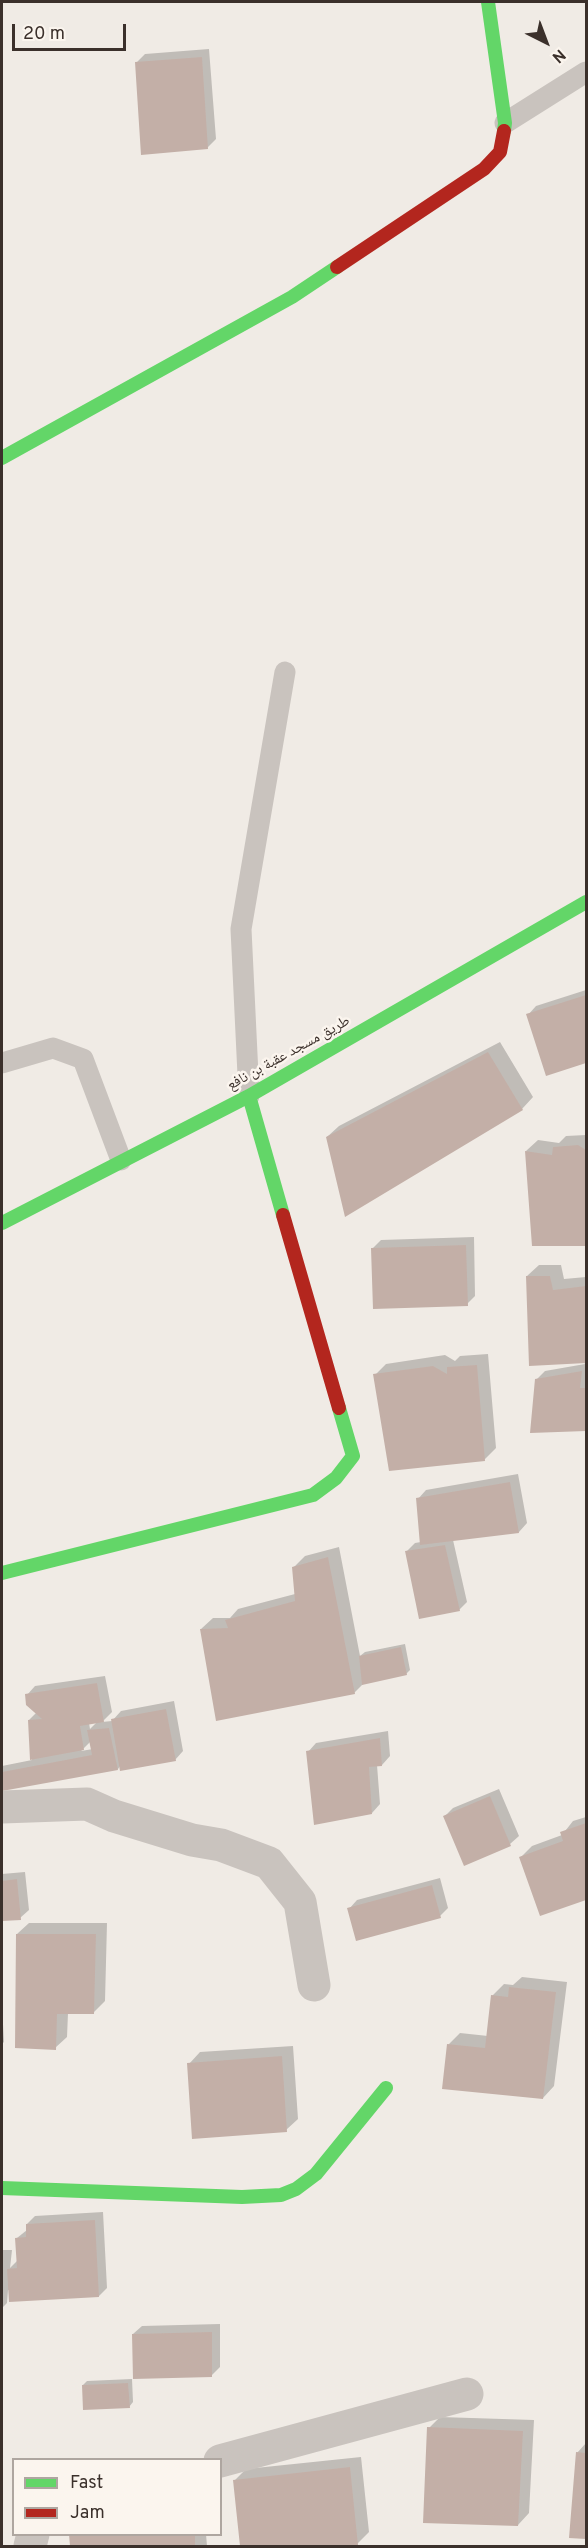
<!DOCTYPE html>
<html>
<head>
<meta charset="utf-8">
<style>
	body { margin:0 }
	#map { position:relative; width:588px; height:2548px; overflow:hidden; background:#f0ebe5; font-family:Overpass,sans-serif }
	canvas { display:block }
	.frame { position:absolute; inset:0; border:3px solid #3b302b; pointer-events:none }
	.legend { position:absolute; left:12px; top:2458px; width:210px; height:78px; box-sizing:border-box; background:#fbf5ee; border:2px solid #aea6a0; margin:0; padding:8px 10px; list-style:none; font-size:18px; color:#3b302b }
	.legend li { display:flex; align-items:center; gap:12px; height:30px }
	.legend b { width:30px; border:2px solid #aea6a0 }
	.north { position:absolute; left:516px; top:12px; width:60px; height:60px; -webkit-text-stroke:4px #fbf5ee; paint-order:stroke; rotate:138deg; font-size:16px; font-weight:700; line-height:24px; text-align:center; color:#3b302b }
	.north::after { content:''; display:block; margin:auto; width:21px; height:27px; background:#3b302b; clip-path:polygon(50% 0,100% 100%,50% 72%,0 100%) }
	.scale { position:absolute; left:12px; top:24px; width:114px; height:27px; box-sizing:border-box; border:3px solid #3b302b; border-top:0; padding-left:8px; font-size:18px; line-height:21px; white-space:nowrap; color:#3b302b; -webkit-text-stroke:4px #fbf5ee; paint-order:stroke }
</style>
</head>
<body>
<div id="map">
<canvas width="588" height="2548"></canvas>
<div class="frame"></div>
<ul class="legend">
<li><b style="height:8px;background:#63d668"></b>Fast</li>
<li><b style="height:8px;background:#b3261e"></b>Jam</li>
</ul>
<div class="north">N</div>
<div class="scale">20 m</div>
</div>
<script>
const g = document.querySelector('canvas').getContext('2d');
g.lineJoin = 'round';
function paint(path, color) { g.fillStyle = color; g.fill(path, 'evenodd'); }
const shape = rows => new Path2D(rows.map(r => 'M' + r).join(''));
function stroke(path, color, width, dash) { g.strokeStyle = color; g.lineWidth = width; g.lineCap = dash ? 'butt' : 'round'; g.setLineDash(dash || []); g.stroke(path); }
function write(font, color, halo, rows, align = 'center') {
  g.font = font + ' Overpass,"Noto Naskh Arabic",sans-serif'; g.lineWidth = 5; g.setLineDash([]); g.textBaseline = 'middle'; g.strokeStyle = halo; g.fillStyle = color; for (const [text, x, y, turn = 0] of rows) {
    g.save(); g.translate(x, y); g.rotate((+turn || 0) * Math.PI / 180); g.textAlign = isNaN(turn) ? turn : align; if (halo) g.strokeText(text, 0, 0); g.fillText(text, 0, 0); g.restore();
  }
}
paint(shape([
	[209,49,216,139,207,148,136,63,145,54],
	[586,990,586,1061,547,1074,528,1015,536,1006],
	[500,1042,533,1097,522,1109,327,1137,339,1126],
	[586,1135,586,1244,533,1244,526,1151,538,1140,559,1143,566,1136],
	[474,1237,475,1296,467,1304,373,1248,381,1240],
	[539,1265,561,1265,564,1279,586,1277,586,1429,532,1432,536,1380,545,1371,585,1364,527,1276],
	[488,1354,496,1448,484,1460,375,1375,386,1364,445,1355,455,1361,460,1356],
	[518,1474,527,1523,519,1532,453,1540,467,1602,459,1610,407,1551,415,1543,421,1542,418,1499,426,1490],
	[339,1547,360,1656,365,1652,405,1644,410,1670,406,1674,364,1683,354,1693,201,1629,213,1618,230,1618,238,1609,295,1594,293,1568,305,1556],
	[105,1676,112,1712,102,1722,112,1721,121,1711,174,1701,183,1751,175,1760,120,1766,118,1769,2,1789,2,1766,32,1760,29,1720,37,1712,27,1695,35,1686],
	[98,1721,90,1729,89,1723],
	[91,1741,93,1749,81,1751],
	[388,1731,390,1756,382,1765,377,1765,380,1804,372,1813,308,1752,316,1743],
	[499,1789,519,1836,510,1844,465,1864,445,1816,453,1808],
	[586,1817,586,1898,541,1914,521,1857,532,1846,562,1835,573,1821],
	[25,1872,29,1910,20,1918,2,1920,2,1874],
	[440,1878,448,1908,440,1916,349,1909,357,1900],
	[29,1923,107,1923,105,2001,94,2012,68,2013,67,2037,55,2048,17,1934],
	[522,1977,567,1982,554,2086,543,2098,448,2045,460,2033,488,2036,492,1996,504,1984,513,1985],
	[2,2006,4,2042,2,2044],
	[293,2046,298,2119,286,2130,189,2064,200,2052],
	[103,2212,107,2288,99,2296,8,2290,7,2303,2,2308,2,2250,12,2250,10,2268,18,2260,17,2238,27,2230,27,2224,35,2216],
	[220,2324,220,2367,212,2375,133,2334,142,2326],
	[132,2379,133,2402,129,2407,83,2385,87,2381],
	[440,2417,534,2420,529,2513,518,2525,429,2428],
	[586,2443,586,2538,571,2536,577,2453],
	[361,2457,369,2532,357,2544,333,2546,241,2546,234,2481,246,2469],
	[71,2534,206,2534,207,2546,71,2546]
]), '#0003');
paint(shape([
	[202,57,208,149,141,155,135,62],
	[586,995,586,1063,546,1076,526,1014],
	[488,1052,523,1110,345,1217,326,1137],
	[578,1145,586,1150,586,1246,532,1246,525,1151,552,1155,553,1147],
	[466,1245,468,1306,373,1309,371,1248],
	[526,1276,550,1276,553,1290,586,1286,586,1363,529,1366],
	[477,1365,485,1461,389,1471,373,1374,433,1366,447,1374,447,1367],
	[582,1371,580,1388,586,1388,586,1431,530,1433,535,1379],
	[510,1482,519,1533,420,1545,416,1498],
	[445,1545,460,1611,419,1619,405,1551],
	[328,1557,355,1694,216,1721,200,1629,228,1628,225,1620,295,1601,292,1567],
	[401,1647,407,1675,362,1685,359,1656],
	[97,1683,104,1722,80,1726,84,1750,30,1760,28,1720,42,1719,26,1705,25,1694],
	[166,1709,176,1761,120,1771,111,1719],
	[109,1728,118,1770,2,1791,2,1772,92,1755,87,1730],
	[380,1738,382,1766,369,1767,372,1814,314,1825,306,1751],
	[490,1796,511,1846,464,1866,443,1816],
	[586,1823,586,1900,540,1916,519,1857,563,1841,560,1832],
	[17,1879,21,1920,2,1921,2,1881],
	[432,1885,441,1918,356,1941,347,1908],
	[16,1934,96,1934,94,2014,57,2014,56,2050,15,2048],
	[509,1987,556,1992,543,2099,442,2089,447,2044,485,2048,491,1995,508,1997],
	[282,2056,287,2132,192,2139,187,2063],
	[95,2220,99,2297,9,2302,7,2269,17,2268,15,2238,26,2237,26,2224],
	[212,2332,212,2377,133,2379,132,2334],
	[128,2383,130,2408,83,2410,82,2385],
	[427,2427,523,2431,518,2526,423,2523],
	[576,2452,586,2453,586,2539,569,2538],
	[350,2467,358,2545,240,2546,233,2480],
	[69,2534,195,2534,195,2546,70,2546]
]), '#c3afa7');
stroke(shape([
	[505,123,586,72],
	[2,1063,53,1048,83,1059,121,1160],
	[249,1096,241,929,285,672]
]), '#c9c3be', 21);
stroke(shape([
	[2,1807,87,1804,114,1816,192,1840,221,1845,269,1863,300,1902,314,1985],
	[220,2461,467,2394],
	[30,2546,33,2534]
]), '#c9c3be', 33);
stroke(shape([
	[488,2,505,123,504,131],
	[2,458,292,297,337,267],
	[249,1096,283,1215],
	[2,1223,249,1096,586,902],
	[2,1573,313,1495,336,1478,353,1456,339,1408],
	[2,2188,242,2197,281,2195,296,2189,316,2174,386,2088]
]), '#63d668', 14);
stroke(shape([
	[337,267,484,169,500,152,504,131],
	[283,1215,339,1408]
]), '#b3261e', 14);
write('15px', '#3b302b', '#fbf5ee', [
	["طريق مسجد عقبة بن نافع",289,1054,-29]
]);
</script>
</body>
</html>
